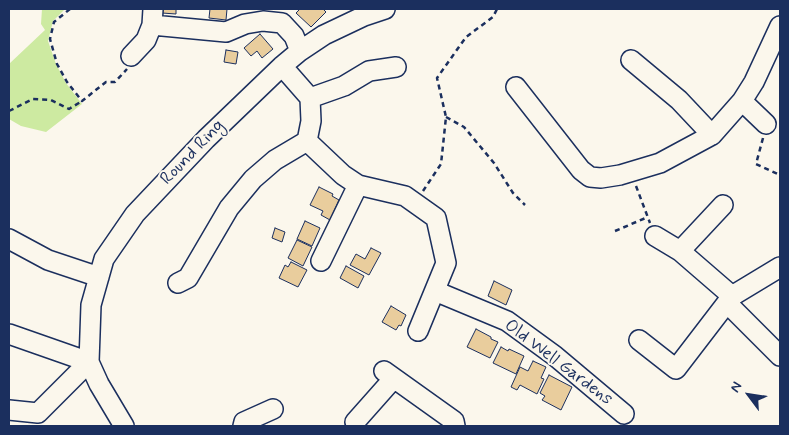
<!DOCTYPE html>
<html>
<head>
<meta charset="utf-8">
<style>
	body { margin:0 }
	#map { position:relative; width:789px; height:435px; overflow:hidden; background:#fbf7ec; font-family:Mynerve,sans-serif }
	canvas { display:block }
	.frame { position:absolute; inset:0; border:10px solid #1b2f5e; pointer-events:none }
	.north { position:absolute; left:724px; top:370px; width:50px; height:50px; -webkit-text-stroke:4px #fbf7ec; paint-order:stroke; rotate:301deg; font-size:14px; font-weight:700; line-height:20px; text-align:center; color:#1b2f5e }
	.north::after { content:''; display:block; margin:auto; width:18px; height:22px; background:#1b2f5e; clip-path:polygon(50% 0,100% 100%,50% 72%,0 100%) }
</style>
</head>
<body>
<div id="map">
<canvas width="789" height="435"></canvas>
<div class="frame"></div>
<div class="north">N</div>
</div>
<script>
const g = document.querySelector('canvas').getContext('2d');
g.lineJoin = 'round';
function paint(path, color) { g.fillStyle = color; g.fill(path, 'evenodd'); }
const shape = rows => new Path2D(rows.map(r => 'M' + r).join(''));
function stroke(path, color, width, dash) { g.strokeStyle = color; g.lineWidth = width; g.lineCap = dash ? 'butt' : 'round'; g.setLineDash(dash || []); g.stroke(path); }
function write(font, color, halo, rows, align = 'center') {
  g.font = font + ' Mynerve,sans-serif'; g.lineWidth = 4; g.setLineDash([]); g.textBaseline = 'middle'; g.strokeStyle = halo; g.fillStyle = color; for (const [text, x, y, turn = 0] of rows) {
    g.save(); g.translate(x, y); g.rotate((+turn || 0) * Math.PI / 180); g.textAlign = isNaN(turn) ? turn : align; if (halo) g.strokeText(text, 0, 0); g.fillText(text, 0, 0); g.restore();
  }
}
paint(shape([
	[42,9,65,9,53,21,48,41,56,64,66,83,82,104,46,132,21,126,9,119,9,64,45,30,41,24]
]), '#cdeaa1');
const building = shape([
	[162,9,176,9,176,14,162,13,162,9],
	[210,9,227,9,226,20,209,18,210,9],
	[300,9,323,9,326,12,311,27,296,13,300,9],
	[260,34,273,49,262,58,257,51,251,56,244,48,260,34],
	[226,50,238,52,236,64,224,62,226,50],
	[319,187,333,194,332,196,339,200,330,220,321,215,323,211,310,205,319,187],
	[305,221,320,228,312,246,297,239,305,221],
	[275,228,285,232,282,242,272,238,275,228],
	[297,240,312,247,303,266,288,258,297,240],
	[371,248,381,253,369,275,350,265,356,254,365,259,371,248],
	[291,262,307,270,298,287,279,278,285,265,288,267,291,262],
	[346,266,364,276,358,288,340,278,346,266],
	[494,281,512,290,506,305,488,296,494,281],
	[391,306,406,315,401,326,399,325,396,330,382,322,391,306],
	[476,329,491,337,491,339,498,342,490,358,467,347,476,329],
	[501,347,508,351,509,349,524,356,516,374,493,363,501,347],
	[533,361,546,367,541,378,544,379,537,394,520,385,517,390,511,387,520,367,528,371,533,361],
	[549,375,572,387,561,410,542,400,545,396,540,393,549,375]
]);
paint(building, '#e9cd9d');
stroke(building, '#1b2f5e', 1);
const minor = shape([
	[153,9,152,25,226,32,245,24,263,21,282,23,294,36,300,51],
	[131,56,146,40,152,25],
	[631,60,679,100,712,135],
	[282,66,310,98,311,121,307,141,343,175,358,185,405,196,436,218,446,263,418,331],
	[516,87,581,170,590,177,601,178,620,175,660,163,712,135,742,101,754,82,780,26],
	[310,98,344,86,369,71,396,67],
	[742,101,766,124],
	[655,236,680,251,732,296,780,267],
	[9,239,48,260,99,277],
	[680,251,723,205],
	[321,261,358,185],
	[178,283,188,278,229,208,253,179,275,160,307,141],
	[435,291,507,321,555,356,624,414],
	[727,303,780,356],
	[9,334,89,362],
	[639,340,676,369,732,296],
	[384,371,454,421,455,426],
	[9,410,38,413,89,362],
	[355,422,394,378],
	[124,426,99,384,89,362,91,305,104,259,135,214,206,139,282,66,300,51,324,35,364,16,385,9],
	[243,426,244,422,273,409]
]);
stroke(minor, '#1b2f5e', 22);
stroke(shape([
	[70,9,54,22,50,39,57,64,67,82,82,101,106,82,115,82,127,69],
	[9,111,33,99,51,100,69,109,82,101],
	[446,117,464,127,494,163,513,193,525,205],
	[763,138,756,164,780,175],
	[636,186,650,223],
	[423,191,441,164,446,117,437,78,466,37,493,17,497,9],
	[615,231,648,217]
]), '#1b2f5e', 2.5, [5, 4]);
stroke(minor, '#fbf7ec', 19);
write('18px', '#1b2f5e', '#fbf7ec', [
	["Round Ring",193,153,-46],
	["Old Well Gardens",558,363,37]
]);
</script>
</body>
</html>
